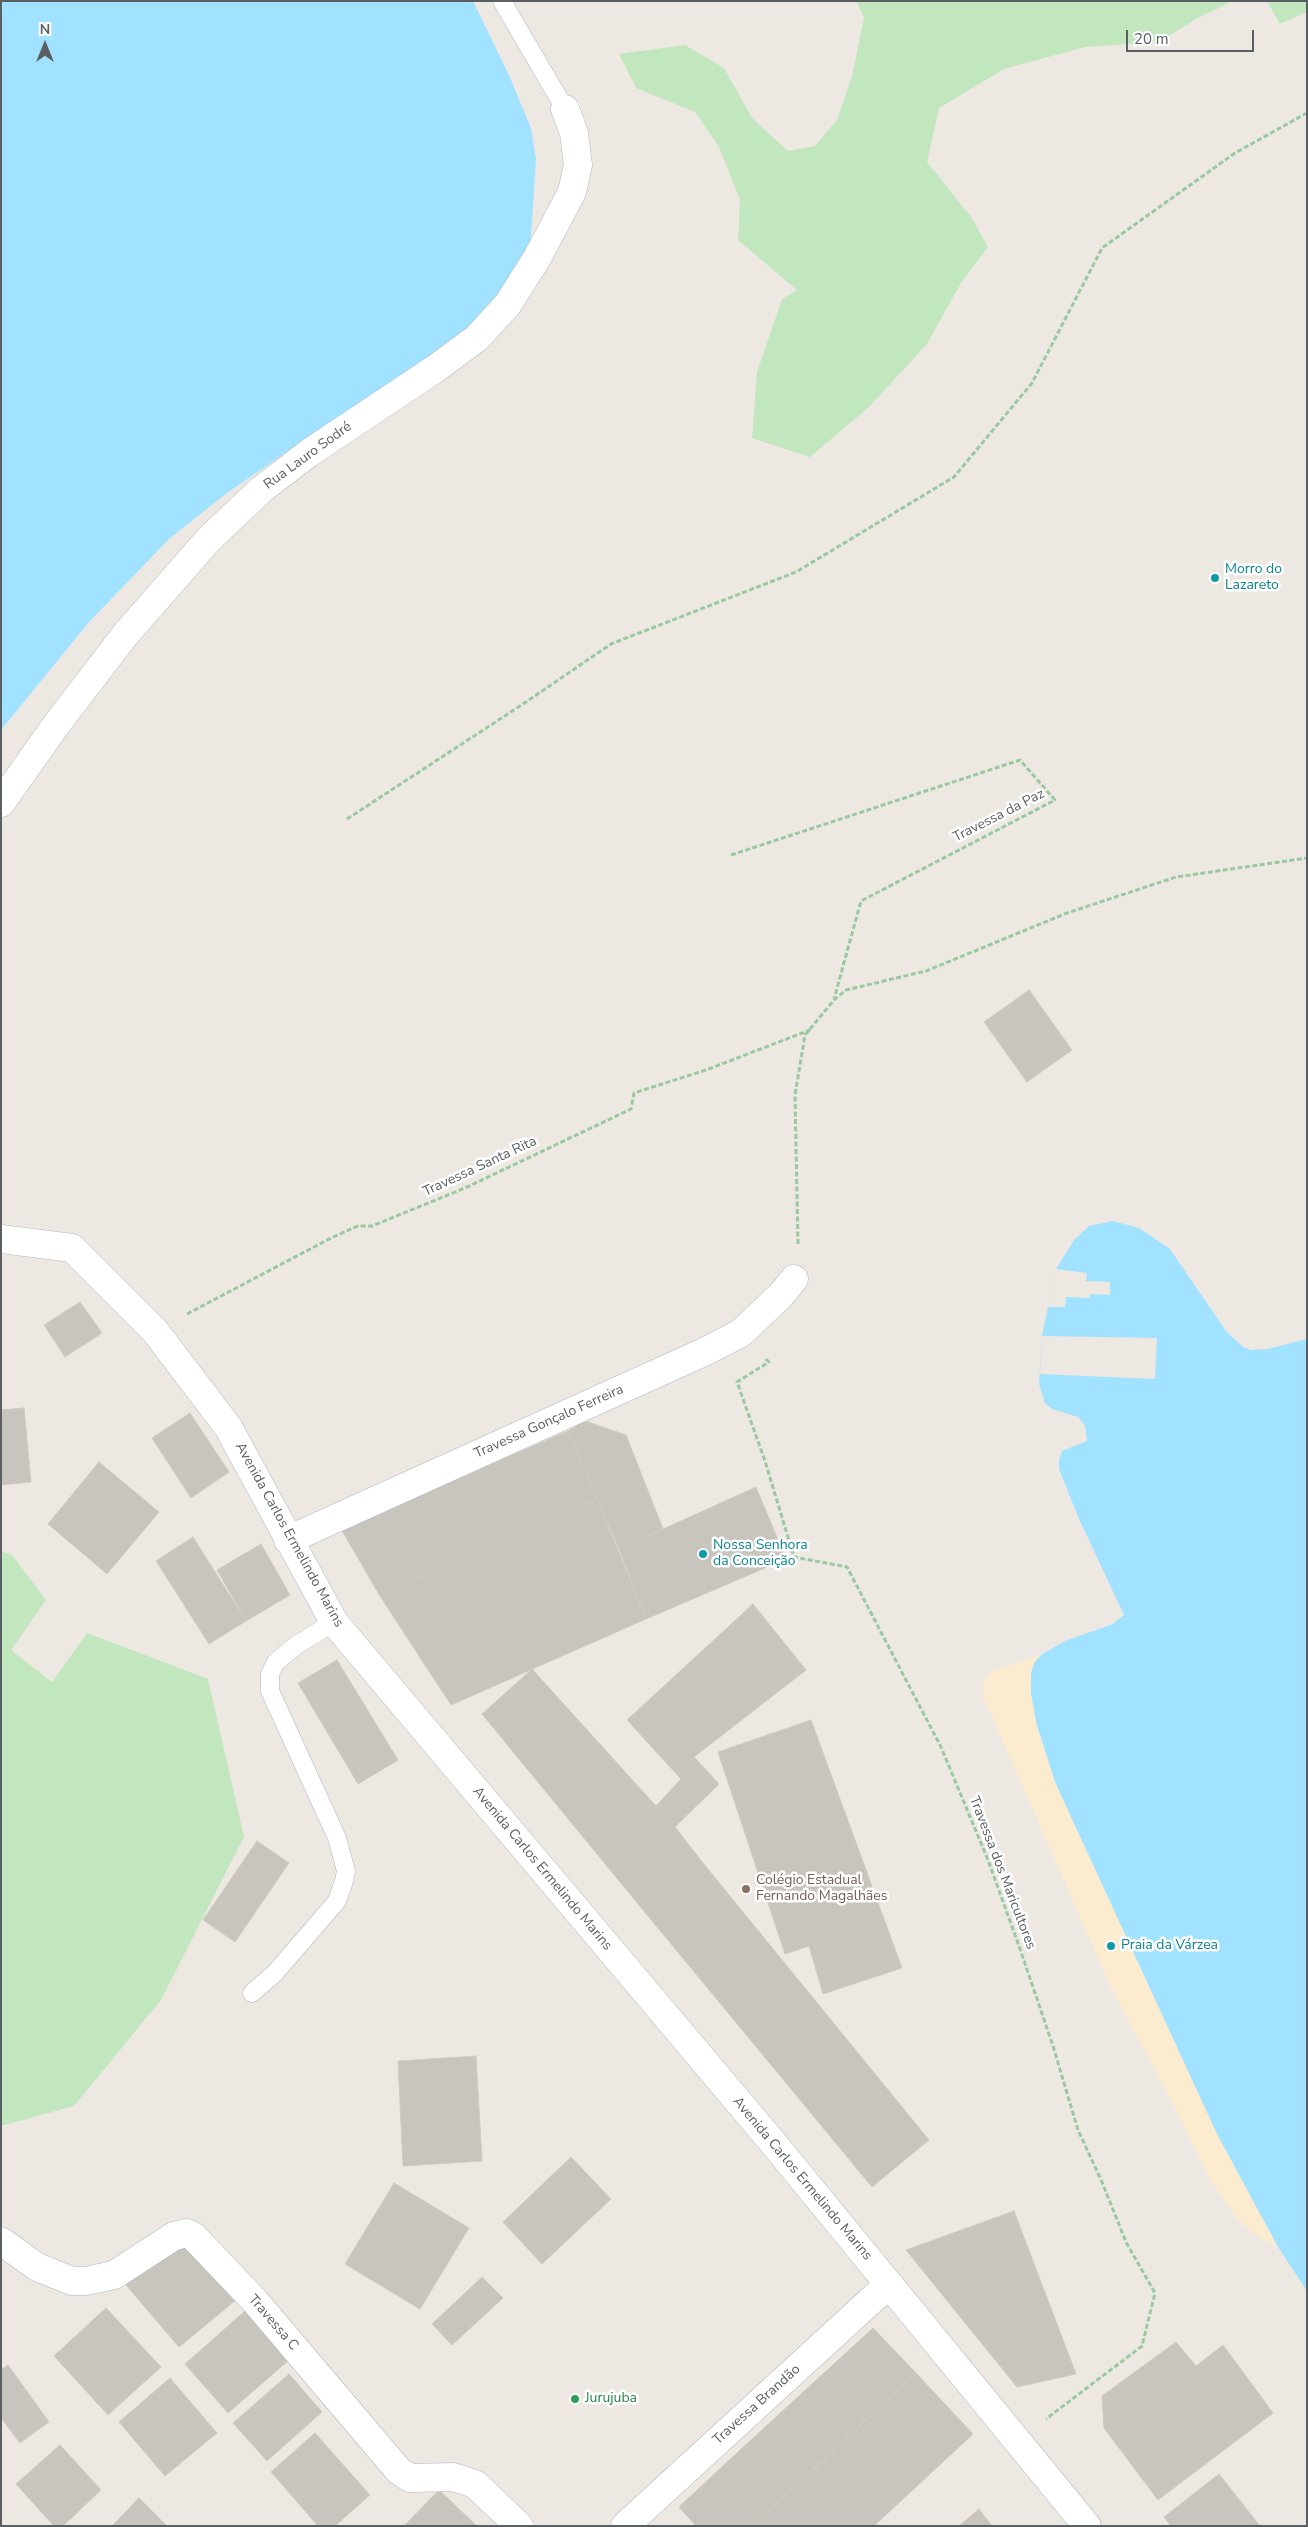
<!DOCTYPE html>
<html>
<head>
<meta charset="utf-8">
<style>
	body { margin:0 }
	#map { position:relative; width:1308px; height:2527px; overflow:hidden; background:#ede9e2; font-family:"Nunito Sans",sans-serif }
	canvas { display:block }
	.frame { position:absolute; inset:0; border:2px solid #5a5f63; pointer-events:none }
	.north { position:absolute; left:20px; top:20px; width:50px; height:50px; -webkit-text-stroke:4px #fff; paint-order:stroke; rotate:0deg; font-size:14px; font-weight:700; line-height:20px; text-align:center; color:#5a5f63 }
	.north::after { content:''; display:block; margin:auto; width:18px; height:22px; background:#5a5f63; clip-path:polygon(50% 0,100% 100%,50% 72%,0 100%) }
	.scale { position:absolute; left:1126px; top:30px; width:128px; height:22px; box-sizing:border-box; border:2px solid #5a5f63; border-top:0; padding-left:6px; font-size:15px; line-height:18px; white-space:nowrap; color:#5a5f63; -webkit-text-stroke:4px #fff; paint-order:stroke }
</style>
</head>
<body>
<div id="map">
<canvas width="1308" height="2527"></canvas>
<div class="frame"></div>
<div class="north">N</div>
<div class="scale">20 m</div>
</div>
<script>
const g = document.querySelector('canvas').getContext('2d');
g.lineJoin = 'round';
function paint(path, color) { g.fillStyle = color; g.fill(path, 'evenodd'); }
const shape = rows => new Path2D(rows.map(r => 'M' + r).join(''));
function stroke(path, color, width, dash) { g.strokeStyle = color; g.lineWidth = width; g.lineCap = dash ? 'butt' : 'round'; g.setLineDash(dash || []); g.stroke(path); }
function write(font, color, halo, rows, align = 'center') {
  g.font = font + ' "Nunito Sans",sans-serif'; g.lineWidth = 5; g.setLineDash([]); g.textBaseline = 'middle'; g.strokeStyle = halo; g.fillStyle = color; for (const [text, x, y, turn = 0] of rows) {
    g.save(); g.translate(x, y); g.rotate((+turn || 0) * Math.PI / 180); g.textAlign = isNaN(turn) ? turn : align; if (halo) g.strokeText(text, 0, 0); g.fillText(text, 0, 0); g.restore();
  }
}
paint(shape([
	[856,1,1233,1,1196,19,1159,42,1085,47,1004,69,939,108,927,162,971,217,988,247,961,283,927,344,869,407,810,457,752,438,757,372,782,299,797,290,738,240,740,200,719,147,695,112,636,88,619,54,685,45,724,68,752,118,788,151,815,146,837,120,852,76,864,17],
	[1267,1,1307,1,1307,12,1280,24],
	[1,1551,12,1555,46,1600,11,1650,52,1682,87,1633,208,1679,244,1837,161,2000,74,2106,1,2126]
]), '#c2e6bd');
paint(shape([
	[1041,1655,1034,1663,1036,1722,1055,1782,1217,2134,1278,2247,1256,2235,1238,2220,1210,2179,1178,2113,1112,1990,983,1696,984,1681,991,1672]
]), '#fbebcf');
paint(shape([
	[1,1,473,1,508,73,531,128,536,159,530,252,492,312,375,395,330,422,227,493,170,538,89,622,1,730],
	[1113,1221,1139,1228,1170,1249,1226,1331,1243,1347,1251,1350,1268,1349,1307,1339,1307,2291,1278,2247,1217,2134,1055,1782,1036,1722,1031,1693,1031,1673,1034,1663,1041,1655,1065,1641,1113,1624,1124,1615,1079,1519,1059,1469,1059,1460,1062,1451,1087,1441,1085,1426,1078,1417,1052,1409,1045,1403,1039,1384,1042,1336,1056,1269,1074,1240,1089,1226]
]), '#a0e2ff');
paint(shape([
	[1056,1269,1087,1273,1086,1281,1110,1282,1110,1295,1090,1294,1089,1298,1066,1297,1065,1307,1048,1307],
	[1042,1336,1157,1338,1155,1379,1040,1374]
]), '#ede9e2');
const building = shape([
	[1029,990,1072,1050,1027,1082,984,1022,1029,990],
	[80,1302,102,1333,65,1357,44,1325,80,1302],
	[24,1408,31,1482,1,1485,1,1410,24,1408],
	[190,1413,229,1472,191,1498,152,1438,190,1413],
	[585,1421,626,1435,663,1529,619,1549,568,1431,585,1421],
	[568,1431,597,1498,380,1596,341,1529,568,1431],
	[99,1462,159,1512,107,1574,48,1524,99,1462],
	[756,1487,786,1559,646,1619,619,1549,756,1487],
	[597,1498,646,1619,451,1705,380,1596,597,1498],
	[193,1537,246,1621,209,1644,156,1561,193,1537],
	[261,1544,290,1595,246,1621,217,1570,261,1544],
	[753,1604,806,1670,694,1757,719,1784,675,1827,703,1863,643,1910,482,1714,532,1669,656,1806,681,1779,627,1720,753,1604],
	[337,1660,398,1760,358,1784,298,1683,337,1660],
	[811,1720,902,1968,823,1994,809,1946,785,1954,718,1752,811,1720],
	[257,1841,289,1863,235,1942,203,1920,257,1841],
	[703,1863,929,2140,872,2187,643,1910,703,1863],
	[476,2056,482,2161,403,2166,398,2061,476,2056],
	[571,2157,611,2199,542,2264,503,2222,571,2157],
	[394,2183,469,2228,420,2309,345,2264,394,2183],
	[1014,2211,1076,2374,1017,2387,906,2250,1014,2211],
	[183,2237,236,2300,179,2347,126,2285,183,2237],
	[482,2277,503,2298,452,2345,432,2324,482,2277],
	[106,2308,161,2367,108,2415,54,2356,106,2308],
	[245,2311,289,2360,228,2413,185,2364,245,2311],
	[873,2328,916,2373,819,2464,776,2417,873,2328],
	[1176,2342,1196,2366,1223,2345,1273,2413,1158,2500,1104,2428,1102,2396,1176,2342],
	[8,2365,49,2422,20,2443,1,2418,1,2370,8,2365],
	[916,2373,973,2434,874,2526,752,2526,916,2373],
	[289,2374,322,2412,267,2461,233,2423,289,2374],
	[170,2378,217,2433,165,2476,119,2422,170,2378],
	[776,2417,819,2464,770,2509,726,2463,776,2417],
	[315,2433,370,2495,335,2526,318,2526,271,2472,315,2433],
	[60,2445,101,2490,63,2526,54,2526,16,2484,60,2445],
	[726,2463,770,2509,752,2526,696,2526,679,2507,726,2463],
	[1219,2474,1260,2526,1171,2526,1164,2517,1219,2474],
	[439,2490,477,2526,404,2526,439,2490],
	[139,2498,167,2526,112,2526,139,2498],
	[979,2509,992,2526,959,2526,979,2509]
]);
paint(building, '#c8c4be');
stroke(building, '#d2cac0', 1);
const service = shape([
	[502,1,565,109],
	[252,1993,275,1973,337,1901,344,1881,346,1871,337,1838,270,1691,270,1674,276,1662,295,1646,334,1622]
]);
const minor = shape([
	[1,803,56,725,125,635,209,539,262,489,309,453,435,369,477,338,508,304,537,258,572,192,578,165,574,133,565,109],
	[288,1540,704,1352,741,1333,781,1295,794,1279],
	[1,2241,37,2267,72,2281,86,2281,114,2275,174,2236,187,2233,193,2236,254,2300,399,2471,410,2478,453,2477,475,2484,519,2526],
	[625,2526,889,2284]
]);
const tertiary = shape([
	[1,1239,72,1248,155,1331,228,1427,334,1622,774,2144,1087,2526]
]);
stroke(service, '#b2b6ba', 19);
stroke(minor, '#b2b6ba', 29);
stroke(tertiary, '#b2b6ba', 29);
stroke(shape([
	[347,819,520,706,611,644,796,572,954,477,1032,383,1102,248,1235,153,1307,113],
	[731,855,1020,760,1055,800,861,901,834,999],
	[798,1244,795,1095,805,1035,834,1000,846,990,926,971,1067,913,1176,877,1307,858],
	[187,1314,333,1237,358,1226,372,1226,465,1188,631,1109,634,1093,706,1070,810,1030],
	[766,1359,769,1362,737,1382,765,1461,794,1557,847,1567,941,1747,988,1860,1019,1946,1053,2046,1078,2130,1102,2182,1126,2242,1155,2293,1142,2346,1046,2419]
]), '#98c9a0', 3, [5, 2.5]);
stroke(service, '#fff', 18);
stroke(minor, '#fff', 28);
stroke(tertiary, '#fff', 28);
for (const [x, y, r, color] of [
	[1215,578,5,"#0f9aa8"],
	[703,1554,5,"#0f9aa8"],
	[746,1889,5,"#8d6e63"],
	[1111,1946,5,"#0f9aa8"],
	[575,2399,5,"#2e9e5b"]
]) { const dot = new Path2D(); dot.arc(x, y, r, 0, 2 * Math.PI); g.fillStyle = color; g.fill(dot); stroke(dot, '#fff', 2); }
write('14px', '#5a5f63', '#fff', [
	["Rua Lauro Sodré",308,456,-36],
	["Travessa da Paz",999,816,-27],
	["Travessa Santa Rita",480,1167,-25],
	["Travessa Gonçalo Ferreira",549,1422,-24],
	["Avenida Carlos Ermelindo Marins",289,1535,61],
	["Avenida Carlos Ermelindo Marins",542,1869,50],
	["Travessa dos Maricultores",1002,1873,69],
	["Avenida Carlos Ermelindo Marins",802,2179,50],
	["Travessa C",273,2323,49],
	["Travessa Brandão",757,2405,-42]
]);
write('14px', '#0d838f', '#fff', [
	["Morro do",1225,570],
	["Lazareto",1225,586],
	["Nossa Senhora",713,1546],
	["da Conceição",713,1562],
	["Praia da Várzea",1121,1946]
], 'left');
write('14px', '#785e54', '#fff', [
	["Colégio Estadual",756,1881],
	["Fernando Magalhães",756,1897]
], 'left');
write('14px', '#27864d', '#fff', [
	["Jurujuba",585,2399]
], 'left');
</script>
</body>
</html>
